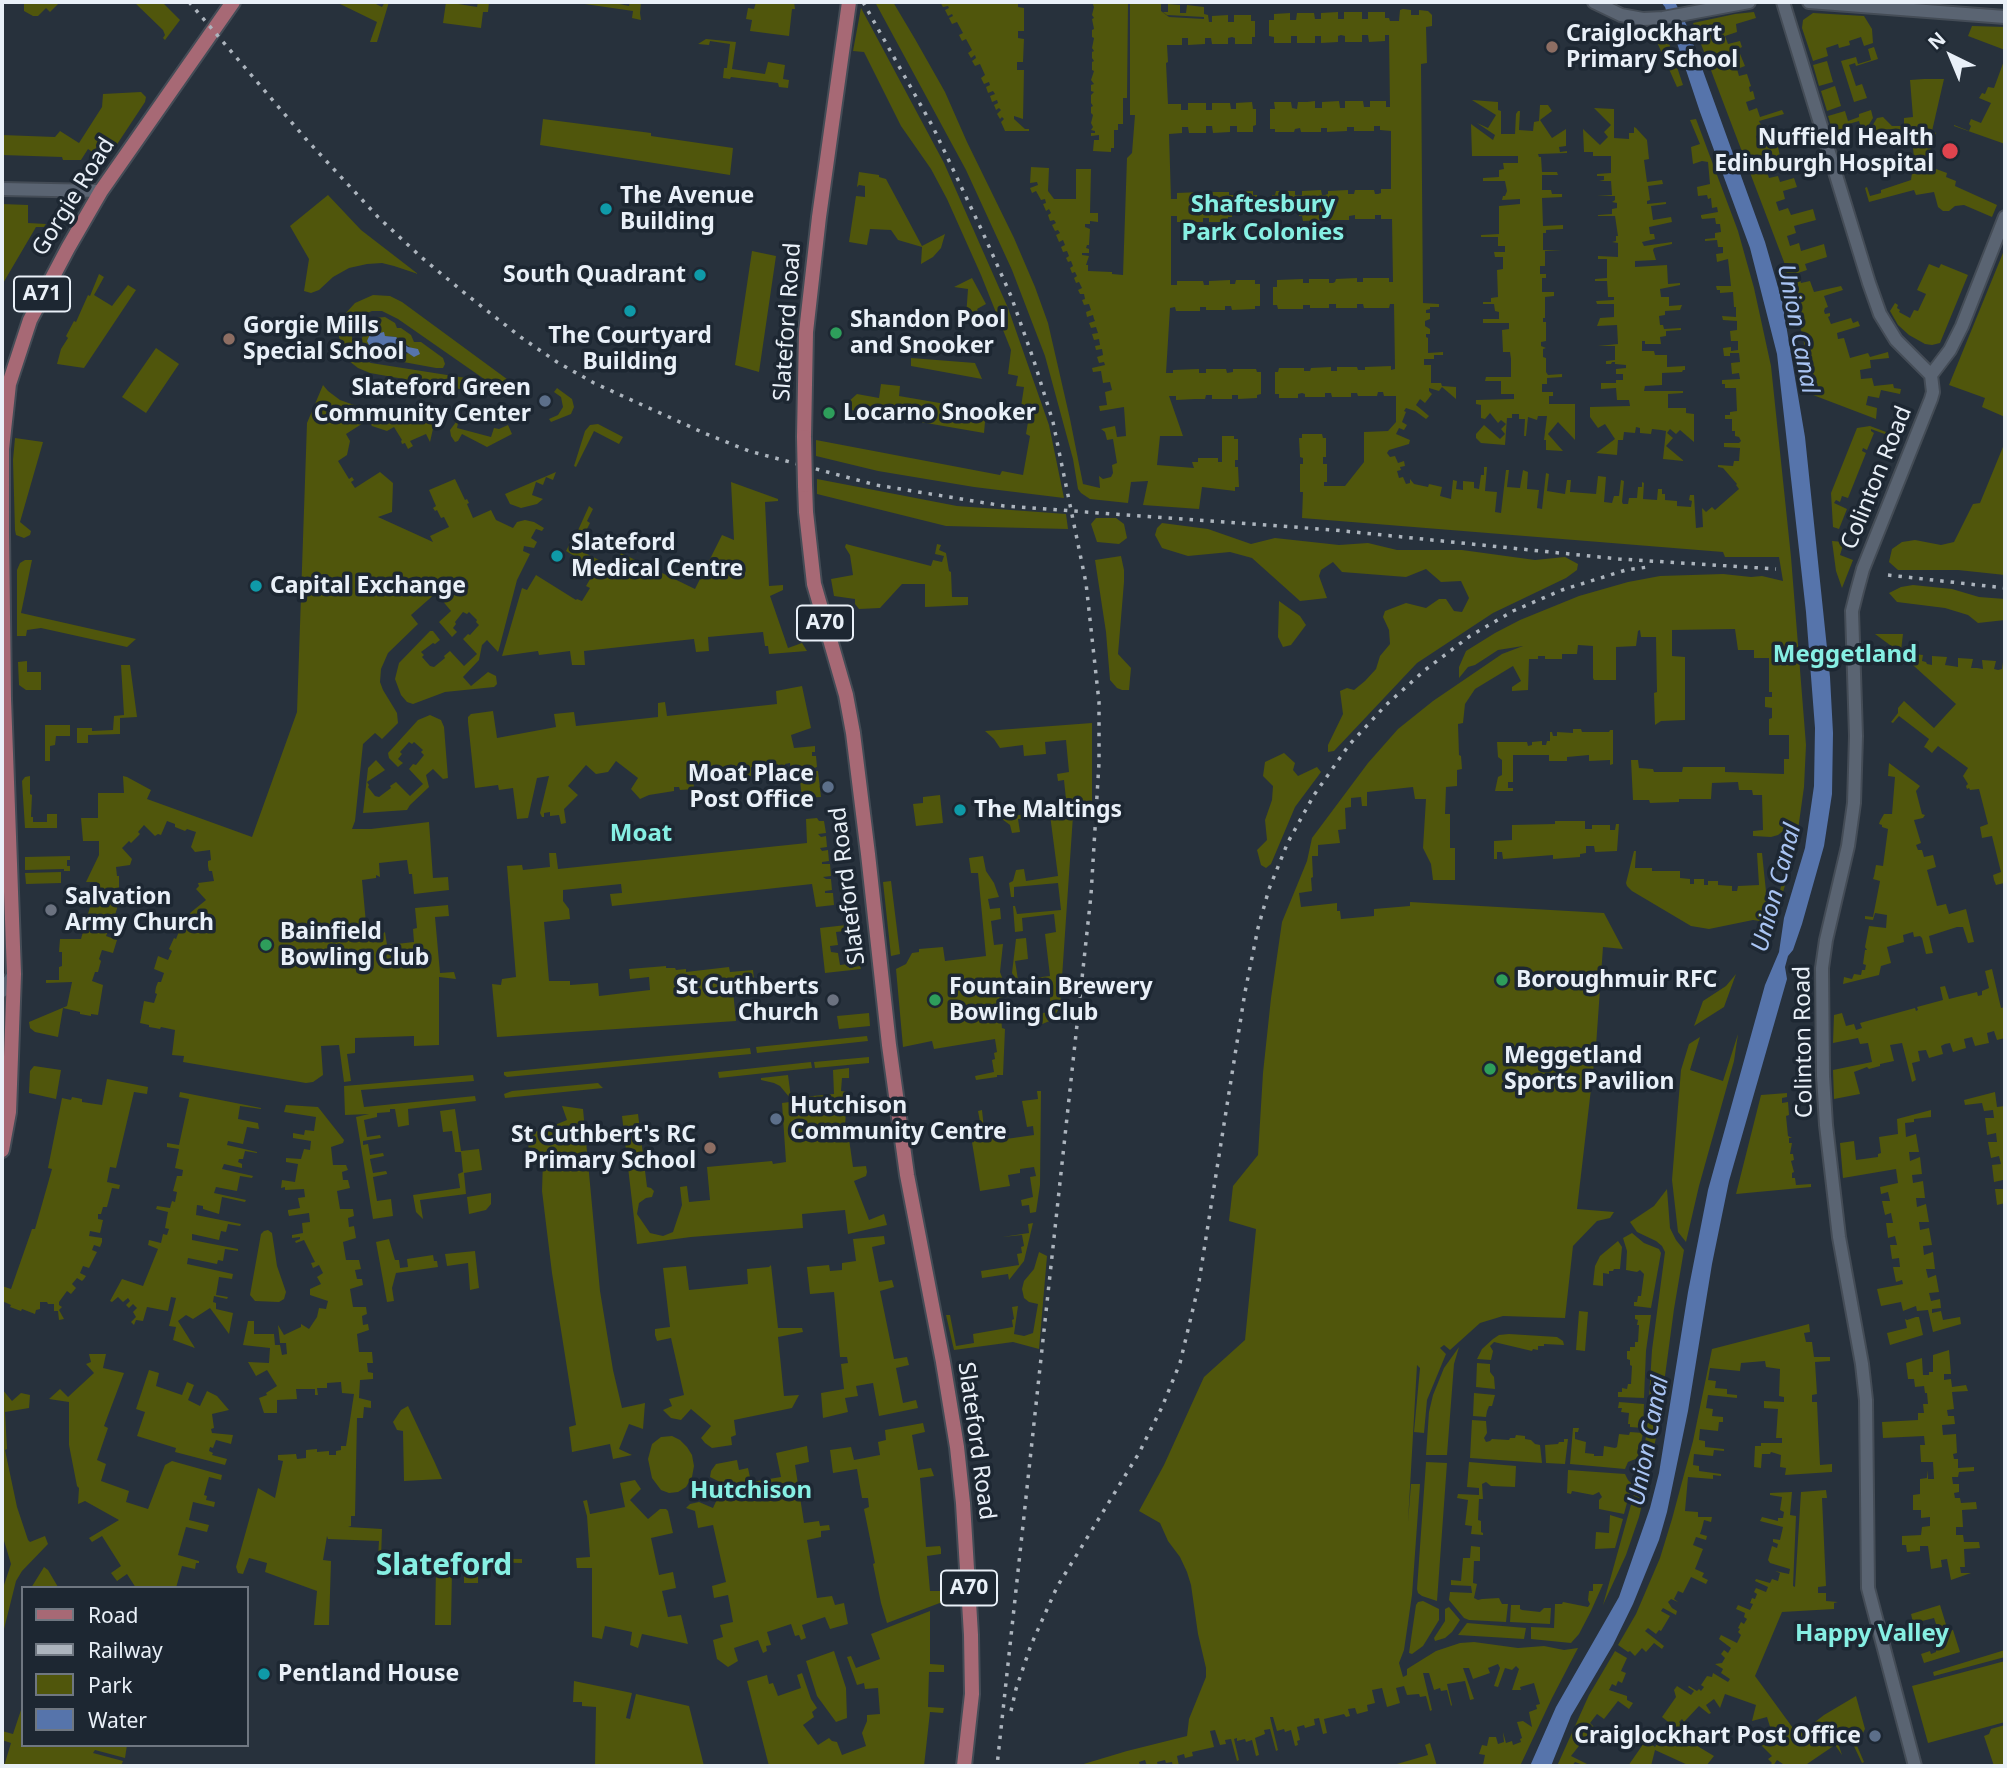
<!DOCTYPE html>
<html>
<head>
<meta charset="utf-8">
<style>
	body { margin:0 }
	#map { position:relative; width:2007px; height:1768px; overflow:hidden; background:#27313c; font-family:"Noto Sans",sans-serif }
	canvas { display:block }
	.frame { position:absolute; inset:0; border:4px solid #e9f0f8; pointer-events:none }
	.legend { position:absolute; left:21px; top:1586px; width:228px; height:161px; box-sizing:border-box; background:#1d2732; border:2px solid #6f7781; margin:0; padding:9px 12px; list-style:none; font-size:21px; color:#e9f0f8 }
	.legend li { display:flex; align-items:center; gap:14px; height:35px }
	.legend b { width:35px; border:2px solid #6f7781 }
	.north { position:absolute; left:1916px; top:21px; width:70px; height:70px; -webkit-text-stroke:5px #1d2732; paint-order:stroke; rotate:317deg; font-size:19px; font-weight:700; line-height:28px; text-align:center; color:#e9f0f8 }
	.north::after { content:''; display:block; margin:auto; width:24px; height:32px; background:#e9f0f8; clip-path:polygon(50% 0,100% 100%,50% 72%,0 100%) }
</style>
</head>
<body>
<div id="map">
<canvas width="2007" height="1768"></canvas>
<div class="frame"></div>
<ul class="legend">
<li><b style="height:9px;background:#a76975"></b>Road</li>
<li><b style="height:9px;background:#acb4bd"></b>Railway</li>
<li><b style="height:19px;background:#50560c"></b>Park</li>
<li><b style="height:19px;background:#5674ab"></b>Water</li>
</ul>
<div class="north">N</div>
</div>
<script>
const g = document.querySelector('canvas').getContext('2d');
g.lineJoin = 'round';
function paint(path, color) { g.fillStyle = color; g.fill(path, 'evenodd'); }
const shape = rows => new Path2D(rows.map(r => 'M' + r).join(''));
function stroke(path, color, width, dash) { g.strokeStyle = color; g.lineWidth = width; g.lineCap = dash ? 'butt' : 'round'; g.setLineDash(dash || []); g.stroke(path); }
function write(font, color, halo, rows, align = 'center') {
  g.font = font + ' "Noto Sans",sans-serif'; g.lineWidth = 7; g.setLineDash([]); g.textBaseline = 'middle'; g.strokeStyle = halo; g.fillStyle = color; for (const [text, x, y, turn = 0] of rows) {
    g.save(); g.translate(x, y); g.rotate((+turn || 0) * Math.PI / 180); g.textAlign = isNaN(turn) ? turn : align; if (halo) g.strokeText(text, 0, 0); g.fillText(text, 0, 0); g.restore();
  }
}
paint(shape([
	[24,2,58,2,59,3,50,12,46,8,38,16,33,16,24,11],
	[134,2,162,2,180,20,165,40,163,38,165,35,163,30],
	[336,2,372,2,382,7,385,2,389,2,377,42,370,42,377,22],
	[446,2,477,7,478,2,489,2,488,12,483,12,481,28,443,23],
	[571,2,610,2,629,6,630,2,641,2,640,13,641,20,632,18,633,11],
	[756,2,794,2,795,9,792,9,789,36,750,31,752,20,746,19,748,8,754,9],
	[875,2,893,2,915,39,945,92,967,142,1014,238,1035,287,1048,323,1070,419,1083,484,1100,488,1099,476,1103,479,1111,477,1113,473,1112,465,1117,463,1113,439,1107,440,1105,432,1101,429,1115,426,1117,437,1126,436,1124,407,1100,411,1099,406,1107,405,1105,392,1112,390,1110,382,1103,383,1101,371,1093,372,1092,368,1105,365,1104,362,1099,363,1097,357,1103,355,1102,349,1096,350,1095,346,1100,345,1099,339,1094,340,1092,334,1098,333,1096,327,1091,328,1089,323,1095,321,1094,319,1093,315,1087,317,1086,312,1091,310,1089,304,1084,305,1082,300,1085,299,1084,294,1080,294,1078,290,1082,288,1079,282,1076,283,1074,278,1077,276,1075,272,1072,273,1070,268,1073,266,1071,261,1068,262,1066,258,1069,256,1067,251,1063,252,1061,247,1065,245,1063,240,1059,242,1056,235,1060,233,1058,230,1055,231,1052,225,1056,223,1054,220,1050,221,1048,215,1051,213,1049,209,1046,211,1043,204,1046,203,1045,199,1041,200,1036,191,1032,193,1030,188,1038,185,1037,182,1030,183,1031,167,1049,168,1048,191,1054,199,1076,199,1076,169,1091,169,1090,213,1098,213,1098,222,1090,221,1090,224,1085,224,1085,227,1090,229,1089,245,1087,245,1086,248,1089,249,1089,253,1082,253,1082,255,1089,256,1086,265,1088,265,1088,271,1112,272,1112,274,1123,275,1127,158,1132,153,1135,115,1130,115,1130,2,1161,2,1161,11,1169,17,1204,19,1204,17,1167,15,1163,12,1168,12,1168,4,1180,5,1180,13,1186,13,1187,5,1204,7,1204,14,1208,15,1209,22,1212,22,1212,16,1228,15,1228,22,1234,22,1234,15,1251,15,1251,21,1255,21,1255,37,1252,37,1252,44,1235,44,1235,38,1232,37,1228,38,1228,44,1212,44,1211,38,1205,38,1205,44,1188,45,1188,38,1182,38,1182,45,1167,45,1168,62,1166,63,1168,104,1181,104,1181,110,1188,110,1188,103,1206,103,1206,110,1212,110,1212,103,1230,103,1231,109,1236,109,1236,103,1252,102,1253,109,1256,109,1256,125,1253,126,1253,132,1237,132,1237,126,1230,126,1230,132,1213,133,1212,126,1206,126,1206,133,1189,133,1188,127,1182,127,1182,133,1169,134,1171,199,1177,199,1177,193,1202,192,1202,196,1208,196,1208,192,1229,192,1229,195,1235,195,1235,192,1253,191,1253,195,1257,195,1257,206,1232,206,1232,217,1228,217,1228,222,1209,222,1209,218,1203,218,1203,222,1177,222,1177,216,1171,216,1171,285,1177,285,1177,281,1203,281,1204,285,1209,285,1209,281,1230,280,1230,284,1235,284,1236,280,1255,280,1255,284,1260,284,1260,306,1255,306,1255,309,1232,310,1231,306,1225,306,1225,310,1206,310,1206,307,1200,307,1200,311,1176,311,1175,307,1170,308,1166,373,1173,373,1173,370,1199,369,1199,373,1206,373,1206,369,1226,369,1227,373,1233,372,1233,369,1256,369,1257,372,1261,372,1261,394,1257,395,1257,398,1238,399,1238,395,1232,395,1232,399,1212,399,1212,395,1206,395,1205,399,1195,399,1176,400,1176,396,1169,396,1183,436,1160,436,1157,465,1194,468,1192,462,1198,462,1198,458,1218,458,1218,462,1222,462,1222,436,1234,436,1234,439,1238,439,1238,460,1235,460,1235,467,1238,467,1239,487,1235,487,1235,491,1202,487,1199,509,1143,505,1148,481,1131,482,1128,503,1090,499,1081,493,1078,489,1073,459,1045,356,1012,270,966,170],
	[940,2,1024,2,1024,4,1018,4,1018,7,1024,8,1024,31,1018,31,1018,38,1024,39,1023,62,1017,62,1017,70,1024,70,1023,119,1014,116,1014,119,1025,129,1029,129,1029,131,1005,131,1001,122,1004,119,1002,117,1000,119,997,114,1001,110,999,108,996,110,994,105,998,103,997,100,992,102,990,96,995,94,993,91,988,93,986,87,990,85,989,82,984,84,981,78,985,75,980,64,975,66,972,61,976,58,975,55,971,58,968,53,972,50,966,39,962,41,959,35,963,33,957,22,952,24,949,18,953,16,952,14,948,16,945,10,949,8,948,6,943,7],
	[1092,2,1128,3,1127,98,1123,98,1123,124,1118,124,1118,130,1114,130,1114,148,1111,148,1111,152,1093,151,1094,140,1099,140,1099,135,1091,136,1091,133,1095,133,1095,131,1091,130,1093,127,1091,123,1093,115,1091,113,1091,107,1093,106,1091,103,1091,95,1094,92,1091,91,1091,85,1094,84,1091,80,1094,71,1092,70,1092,62,1094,61,1092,58,1092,52,1094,51,1092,48,1094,38,1092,37,1092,30,1094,29,1092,19,1094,18,1092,15,1094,7],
	[861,8,944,163,1008,308,1049,425,1064,498,974,487,878,471,816,456,816,440,1000,475,1002,471,1023,475,1030,436,1026,434,1028,422,1019,420,1024,387,1016,386,1018,376,1008,374,1011,350,981,275,947,199,931,169,901,126,864,52,853,51],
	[1403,9,1411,10,1411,15,1419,15,1419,10,1428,11,1432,15,1432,26,1426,27,1427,63,1421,64,1423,303,1439,304,1439,307,1430,307,1430,309,1426,310,1426,313,1430,313,1430,319,1425,321,1425,326,1430,329,1430,334,1426,334,1426,337,1428,338,1428,353,1443,352,1443,355,1434,355,1434,359,1424,359,1424,365,1431,365,1431,383,1441,383,1442,386,1456,387,1456,399,1442,387,1439,391,1429,388,1429,391,1432,394,1425,403,1420,399,1416,405,1429,416,1426,419,1415,411,1406,408,1404,411,1406,412,1402,422,1407,425,1404,430,1399,428,1396,434,1410,440,1409,444,1389,450,1387,453,1390,457,1395,456,1398,463,1404,461,1405,466,1400,467,1401,470,1397,471,1399,478,1403,477,1406,484,1410,483,1410,479,1414,484,1428,487,1429,484,1442,487,1440,496,1451,499,1453,480,1457,481,1456,489,1463,490,1463,481,1474,482,1474,488,1479,489,1481,475,1484,475,1484,467,1487,467,1485,491,1497,492,1495,512,1501,513,1506,470,1509,470,1507,487,1520,488,1523,470,1528,472,1527,489,1539,490,1537,508,1542,509,1546,473,1549,474,1547,491,1565,494,1567,480,1571,480,1570,492,1596,494,1598,476,1606,477,1604,502,1612,503,1614,496,1619,496,1621,480,1624,481,1622,502,1623,504,1628,504,1629,498,1637,498,1638,487,1642,487,1642,482,1644,483,1643,499,1657,500,1658,489,1662,489,1662,494,1665,494,1665,500,1677,501,1677,506,1691,507,1692,501,1689,500,1690,495,1694,495,1696,528,1703,527,1702,508,1706,512,1712,507,1715,510,1739,489,1736,485,1737,484,1723,468,1718,467,1718,465,1733,466,1734,461,1739,461,1740,448,1724,447,1724,443,1739,443,1741,441,1739,437,1735,436,1735,431,1732,431,1732,419,1725,419,1725,415,1730,415,1730,412,1737,411,1736,388,1725,388,1725,384,1722,384,1722,380,1740,379,1739,373,1732,374,1731,363,1740,362,1739,353,1730,353,1730,356,1724,356,1723,348,1731,347,1731,351,1738,350,1738,341,1731,341,1730,331,1737,330,1737,321,1723,320,1722,316,1736,317,1736,307,1734,307,1733,292,1720,293,1720,290,1717,290,1716,286,1731,286,1728,259,1717,262,1716,254,1723,253,1723,247,1718,247,1717,240,1705,241,1705,239,1715,238,1715,233,1721,232,1720,224,1716,224,1715,218,1702,219,1701,217,1701,215,1718,212,1717,207,1712,208,1711,198,1708,199,1707,195,1698,196,1697,187,1710,184,1708,162,1702,161,1693,164,1691,147,1700,144,1690,120,1696,119,1738,231,1754,288,1771,366,1791,557,1806,745,1804,787,1797,837,1790,868,1781,899,1779,895,1793,834,1783,831,1778,835,1771,837,1753,836,1753,831,1763,830,1762,795,1753,795,1752,790,1739,790,1738,782,1712,783,1711,799,1679,799,1679,802,1650,803,1649,800,1633,800,1631,760,1638,760,1639,768,1653,769,1654,772,1682,772,1683,767,1725,767,1725,772,1784,774,1784,759,1789,759,1789,735,1769,735,1769,719,1772,718,1772,708,1765,707,1765,697,1772,697,1772,692,1769,692,1769,658,1754,658,1754,650,1738,650,1735,629,1672,630,1672,656,1685,657,1685,720,1661,721,1655,725,1654,693,1657,692,1656,637,1641,637,1640,630,1638,631,1636,646,1616,647,1616,680,1594,680,1593,678,1593,646,1578,645,1577,654,1562,654,1562,659,1545,659,1545,656,1538,656,1538,659,1529,659,1528,690,1512,691,1512,687,1521,681,1513,666,1475,689,1465,704,1463,723,1458,724,1459,755,1461,756,1462,769,1457,770,1457,786,1446,787,1445,814,1450,814,1450,848,1455,848,1455,880,1433,880,1431,864,1423,848,1426,799,1415,799,1413,787,1367,792,1367,806,1362,806,1361,797,1351,798,1351,807,1345,808,1346,829,1338,830,1340,843,1318,845,1318,856,1312,856,1313,877,1311,878,1312,891,1299,893,1301,907,1337,903,1337,911,1340,911,1341,919,1374,916,1374,909,1410,906,1410,902,1604,913,1623,949,1603,947,1596,1046,1577,1209,1614,1212,1610,1218,1597,1221,1573,1246,1565,1318,1503,1316,1480,1323,1450,1350,1444,1345,1440,1348,1446,1354,1427,1400,1424,1433,1414,1432,1420,1368,1417,1365,1408,1522,1411,1484,1420,1484,1412,1595,1404,1650,1399,1663,1403,1677,1407,1675,1407,1669,1436,1651,1460,1643,1474,1642,1518,1648,1544,1646,1564,1650,1578,1648,1552,1698,1520,1766,1478,1766,1477,1764,1483,1765,1485,1755,1479,1754,1482,1745,1487,1746,1489,1737,1496,1737,1498,1744,1504,1742,1503,1732,1506,1743,1512,1741,1513,1745,1521,1742,1520,1739,1522,1738,1517,1722,1523,1721,1532,1727,1529,1712,1537,1709,1536,1705,1540,1704,1534,1683,1520,1687,1521,1690,1512,1690,1519,1669,1516,1666,1512,1670,1505,1668,1498,1687,1494,1686,1500,1668,1498,1664,1488,1668,1490,1673,1473,1679,1469,1668,1463,1668,1474,1699,1470,1700,1465,1681,1447,1684,1452,1705,1451,1706,1447,1690,1441,1691,1440,1688,1434,1690,1429,1673,1423,1673,1432,1710,1430,1711,1426,1696,1420,1697,1419,1694,1407,1695,1404,1686,1396,1688,1400,1703,1387,1707,1382,1688,1372,1690,1375,1703,1367,1705,1368,1711,1357,1714,1355,1708,1348,1709,1350,1716,1346,1717,1344,1714,1324,1719,1327,1733,1323,1734,1319,1718,1314,1719,1315,1725,1305,1728,1304,1725,1297,1727,1300,1740,1297,1741,1298,1745,1295,1746,1291,1730,1285,1732,1284,1729,1277,1731,1273,1717,1270,1717,1278,1750,1276,1751,1270,1729,1264,1730,1265,1734,1255,1738,1259,1755,1256,1756,1252,1740,1246,1742,1245,1739,1237,1741,1237,1738,1234,1739,1239,1760,1237,1761,1231,1739,1225,1740,1226,1744,1220,1745,1215,1730,1210,1731,1214,1747,1192,1752,1193,1756,1185,1758,1184,1754,1177,1756,1179,1766,1173,1766,1172,1762,1166,1763,1165,1760,1157,1762,1158,1766,1147,1766,1145,1760,1139,1762,1140,1766,1077,1766,1127,1751,1187,1736,1189,1719,1206,1677,1206,1668,1198,1634,1191,1585,1187,1572,1180,1557,1168,1541,1160,1523,1139,1511,1164,1465,1204,1377,1245,1340,1256,1229,1229,1221,1233,1186,1258,1155,1263,1073,1271,998,1282,922,1307,861,1312,838,1368,763,1398,729,1433,701,1502,654,1523,646,1498,650,1475,665,1468,667,1459,678,1459,667,1466,651,1495,633,1520,620,1579,596,1628,582,1660,576,1723,574,1751,577,1762,576,1783,581,1779,557,1725,557,1723,552,1302,518,1303,492,1300,492,1300,464,1303,464,1303,458,1300,457,1299,438,1302,438,1302,434,1322,434,1323,438,1326,438,1326,457,1323,457,1323,464,1327,464,1327,482,1324,482,1324,486,1345,486,1364,462,1364,432,1388,431,1396,422,1396,396,1384,396,1383,392,1378,392,1377,396,1358,396,1357,393,1351,393,1351,397,1332,397,1331,393,1325,393,1325,397,1305,397,1305,394,1302,393,1298,394,1298,398,1279,398,1279,394,1275,394,1275,372,1278,372,1279,368,1304,368,1304,371,1310,371,1311,368,1331,367,1331,371,1337,371,1337,367,1357,367,1358,370,1365,370,1365,367,1391,366,1391,370,1395,369,1394,304,1390,304,1389,308,1364,308,1363,304,1357,304,1357,308,1336,308,1336,304,1329,304,1329,308,1310,308,1310,305,1303,305,1303,309,1278,309,1277,305,1273,305,1273,287,1277,287,1277,280,1303,279,1303,283,1309,283,1309,279,1329,279,1329,283,1333,283,1335,282,1336,279,1357,278,1357,282,1363,282,1363,278,1389,278,1389,282,1393,282,1392,219,1381,219,1381,215,1375,215,1375,219,1355,219,1355,215,1349,216,1349,220,1329,220,1329,216,1322,216,1322,220,1303,221,1302,216,1299,216,1298,206,1272,206,1272,195,1275,195,1276,191,1295,191,1295,195,1302,195,1302,191,1321,190,1322,195,1325,195,1328,194,1328,191,1348,190,1348,194,1354,194,1355,190,1374,190,1375,194,1378,194,1381,193,1381,189,1391,189,1391,131,1380,130,1380,126,1374,126,1374,131,1354,131,1354,127,1347,127,1347,131,1327,132,1327,128,1321,128,1321,132,1301,132,1300,128,1295,129,1294,132,1275,132,1275,129,1270,129,1270,109,1275,109,1274,102,1291,102,1292,108,1297,109,1298,102,1307,102,1315,101,1315,108,1322,108,1322,102,1339,101,1340,108,1345,108,1345,101,1363,101,1364,107,1370,107,1370,101,1386,101,1386,107,1390,107,1389,35,1385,35,1385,41,1369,42,1368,35,1362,35,1362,42,1345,42,1345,36,1341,35,1338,36,1338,42,1321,43,1321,36,1315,36,1315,43,1297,43,1297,36,1291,36,1291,43,1274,43,1274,37,1269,36,1269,20,1274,20,1274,14,1290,13,1290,20,1296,20,1297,13,1314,13,1315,19,1321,19,1321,13,1338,12,1338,19,1344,19,1344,12,1362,12,1362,19,1368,19,1368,12,1385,12,1385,18,1389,18,1390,21,1399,21,1400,10],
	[1754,12,1756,18,1736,24,1737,32,1725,36,1728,44,1740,41,1742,47,1738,49,1745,66,1737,69,1739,76,1747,74,1751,86,1749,87,1750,92,1753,91,1755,99,1746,102,1749,111,1757,108,1760,117,1782,110,1784,114,1759,121,1765,133,1756,136,1759,144,1767,142,1770,149,1778,147,1780,156,1773,158,1775,166,1766,169,1769,178,1778,176,1780,182,1794,178,1797,187,1783,191,1785,199,1776,202,1779,211,1788,208,1791,215,1813,209,1816,220,1794,226,1796,233,1787,236,1790,246,1799,243,1801,251,1824,244,1827,257,1805,264,1807,270,1798,273,1801,283,1810,281,1814,292,1841,286,1843,290,1824,296,1828,307,1825,308,1824,311,1825,314,1830,313,1830,316,1828,317,1831,324,1851,318,1853,323,1858,321,1860,326,1837,333,1838,339,1844,338,1850,358,1868,353,1870,357,1888,352,1889,358,1870,360,1871,368,1860,370,1861,379,1872,378,1874,386,1893,384,1894,388,1901,389,1900,394,1881,390,1879,398,1868,396,1866,405,1877,408,1876,419,1813,395,1803,338,1784,262,1693,23,1735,14],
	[1813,13,1864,16,1872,29,1873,43,1864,46,1861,37,1849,41,1850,45,1839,48,1838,44,1826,48,1828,56,1813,61,1802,28,1803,20],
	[1972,26,2005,27,2005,50,1968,36],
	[1664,28,1683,85,1677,87,1652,31],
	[706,39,736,42,732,69,765,74,768,62,785,65,783,79,789,80,788,88,779,87,778,83,731,77,730,79,723,78,724,68,727,68,730,44,710,41,709,45,698,44],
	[1874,47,1878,59,1856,66,1855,63,1849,65,1856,86,1862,84,1867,98,1854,102,1841,61,1856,57,1858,64,1871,60,1868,49],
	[2005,58,2005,144,1954,126,1954,125,1969,131,1971,126,1969,124,1971,119,1981,123,1991,103,1979,98,1982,93,1985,94,1988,87,1994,88],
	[1827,61,1833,82,1819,86,1813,65],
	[1924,79,1944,79,1932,131,1936,133,1925,165,1947,173,1946,177,1956,181,1955,186,1997,205,1992,217,1964,205,1955,206,1949,211,1943,211,1938,207,1934,192,1916,195,1914,190,1869,202,1865,188,1867,187,1870,196,1881,193,1881,190,1911,180,1914,158,1913,148,1909,140,1896,130,1888,129,1872,133,1871,128,1877,118,1883,117,1892,126,1904,126,1904,118,1913,117,1910,80],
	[1835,86,1841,106,1827,111,1821,91],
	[141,92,146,97,145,102,106,161,88,149,81,160,63,160,62,157,2,155,2,135,55,137,60,131,79,143,102,107,103,94],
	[1472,100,1498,102,1498,110,1501,111,1501,134,1515,134,1516,114,1518,111,1520,111,1519,130,1533,131,1534,122,1539,121,1540,105,1548,105,1552,111,1540,120,1552,138,1566,129,1566,146,1559,147,1560,152,1567,151,1567,153,1538,154,1539,157,1541,157,1542,172,1557,172,1558,175,1542,175,1542,190,1551,190,1552,194,1562,194,1562,197,1542,198,1543,226,1563,225,1563,229,1546,230,1546,233,1543,233,1543,250,1562,251,1545,251,1545,266,1540,266,1540,274,1546,274,1546,278,1542,278,1542,292,1554,292,1554,296,1545,297,1545,318,1543,318,1543,322,1546,322,1546,341,1541,342,1541,346,1546,348,1543,349,1543,357,1546,358,1546,372,1548,375,1562,374,1562,377,1547,378,1547,384,1542,384,1542,392,1553,392,1553,396,1549,396,1549,404,1575,404,1575,440,1558,422,1548,434,1563,451,1546,450,1546,440,1544,440,1547,416,1538,416,1537,420,1528,417,1526,436,1524,436,1525,419,1519,419,1519,414,1512,414,1512,418,1507,418,1505,445,1481,443,1476,438,1476,434,1484,425,1500,439,1505,434,1501,429,1506,424,1501,420,1498,423,1490,413,1485,419,1481,418,1481,405,1476,404,1476,400,1514,399,1514,394,1501,394,1501,381,1485,381,1486,377,1511,377,1511,359,1510,352,1503,352,1502,330,1509,329,1509,323,1483,323,1483,319,1499,319,1499,312,1495,311,1494,304,1483,304,1483,302,1491,302,1491,298,1498,297,1497,270,1503,269,1503,257,1495,257,1494,252,1505,252,1505,246,1498,246,1498,237,1481,237,1481,235,1499,234,1499,206,1520,204,1520,199,1502,200,1503,196,1505,196,1507,191,1505,181,1483,181,1483,178,1499,177,1499,170,1504,169,1503,163,1518,163,1518,156,1472,156,1471,124,1493,140,1495,135,1477,123,1488,128,1496,115],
	[1594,108,1614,109,1614,138,1629,139,1629,133,1634,133,1634,127,1636,128,1647,140,1649,159,1644,160,1647,182,1662,180,1663,184,1648,186,1650,200,1647,201,1647,204,1666,202,1666,204,1651,206,1653,220,1671,217,1672,222,1649,227,1650,234,1654,234,1655,239,1642,242,1644,246,1672,242,1672,244,1654,248,1653,250,1656,260,1635,261,1635,267,1667,265,1668,284,1680,283,1680,285,1660,289,1661,297,1669,297,1669,306,1682,305,1680,310,1665,311,1665,315,1659,316,1660,325,1663,325,1664,329,1681,328,1681,330,1666,331,1666,336,1660,337,1661,344,1645,344,1645,341,1642,341,1642,351,1654,351,1655,355,1667,355,1667,367,1685,366,1685,370,1683,370,1682,372,1662,373,1662,385,1645,386,1644,391,1683,391,1683,393,1668,394,1668,408,1686,408,1686,413,1694,414,1694,442,1680,430,1676,434,1670,429,1667,433,1673,438,1666,446,1684,461,1663,459,1666,431,1661,430,1652,429,1651,434,1640,433,1640,428,1636,427,1635,433,1624,432,1623,440,1618,440,1617,455,1596,453,1615,439,1605,424,1598,428,1590,417,1590,407,1630,406,1629,400,1617,400,1616,388,1601,389,1601,383,1616,383,1616,380,1623,380,1623,374,1616,374,1616,369,1626,368,1626,365,1615,364,1615,362,1612,362,1611,364,1606,364,1606,361,1615,360,1615,346,1598,346,1618,344,1617,325,1597,326,1600,318,1614,317,1614,304,1597,304,1596,301,1614,300,1614,297,1608,297,1607,281,1595,281,1595,279,1607,278,1607,259,1598,259,1598,256,1618,257,1618,243,1612,242,1616,241,1616,236,1618,236,1615,216,1598,216,1598,215,1612,214,1612,209,1617,208,1617,203,1612,202,1615,200,1615,196,1597,196,1612,195,1611,181,1599,181,1604,180,1604,176,1597,176,1597,174,1611,173,1611,156,1593,156,1593,152,1584,152,1583,129,1600,145,1608,137,1604,132,1611,125],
	[1871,110,1873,118,1863,134,1859,121,1845,125,1848,135,1835,139,1828,116,1845,111,1848,121,1859,117,1859,114],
	[543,119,651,133,651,136,733,148,730,175,540,145],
	[859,172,879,175,879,177,886,179,922,246,945,234,941,248,933,257,921,264,922,247,898,240,891,230,870,229,867,245,849,242,856,196,865,197,865,186,859,185,857,187],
	[328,195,361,230,418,274,394,266,382,263,367,264,349,268,333,277,319,290,311,293,304,291,309,259,290,226],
	[2,204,28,205,28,223,46,224,44,227,36,227,2,285],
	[2005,248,2005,417,1982,407,1985,398,1949,385],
	[752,251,776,256,759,372,735,365],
	[1929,264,1939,268,1941,264,1968,275,1940,343,1932,345,1925,344,1909,335,1898,325,1890,311,1895,303,1898,305,1897,308,1900,310,1899,312,1910,318,1914,310,1918,311,1926,294,1917,290],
	[99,274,104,277,94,295,112,306,128,285,136,290,84,368,57,364,61,349,68,338,66,336,74,321,76,322,88,295,90,296],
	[972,278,986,304,977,309,982,317,966,317,968,289,954,287],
	[373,295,390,296,402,302,530,396,530,398,510,397,398,319,382,311,372,311,364,314,357,321,352,329,352,345,361,359,371,363,466,378,476,385,477,392,370,373,358,368,349,361,343,351,339,337,340,324,345,314,355,303],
	[385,317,395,323,397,328,401,328,411,335,414,342,421,342,443,358,445,364,443,368,436,368,365,355,360,345,365,328,375,318],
	[382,333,385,336,396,337,411,348,407,354,402,349,397,350,388,349,380,344,373,334],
	[156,348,179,364,146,413,122,397],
	[911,358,975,363,982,379,911,366],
	[881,384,900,386,899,396,986,411,984,433,845,409,847,403,857,394,879,398],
	[323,385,328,391,340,400,371,411,370,417,403,423,406,415,435,420,430,442,426,434,410,441,413,446,408,449,405,443,402,444,401,441,402,440,394,427,387,431,372,426,368,420,346,434,350,441,347,455,338,461,349,479,352,477,354,480,351,482,355,488,380,472,393,483,392,512,378,517,433,542,430,536,449,527,444,517,441,518,437,510,435,511,433,508,436,506,429,490,455,479,465,500,467,499,469,503,467,504,473,518,491,510,496,520,513,528,517,522,525,520,534,522,544,528,542,531,536,529,531,538,537,542,534,548,524,546,523,551,530,554,517,580,499,649,498,652,487,640,482,645,479,660,463,677,471,686,488,672,496,676,497,684,494,687,445,692,413,704,407,702,401,695,395,679,399,663,430,631,433,631,440,640,435,644,433,643,421,652,424,655,422,657,430,666,434,667,445,658,444,656,450,651,464,666,477,654,463,639,468,634,470,635,479,625,476,622,477,620,469,612,467,614,463,612,455,622,456,624,453,628,457,632,452,637,439,622,451,611,436,593,411,615,418,624,388,653,381,669,380,682,383,690,397,713,398,723,382,739,375,733,363,744,355,821,352,829,371,829,429,822,433,878,448,877,449,890,414,894,412,874,409,874,407,860,379,863,380,877,376,875,376,878,362,880,367,934,382,934,385,932,387,945,414,942,413,929,417,928,415,908,448,905,449,916,435,917,440,973,454,972,456,979,439,977,439,1045,414,1046,414,1036,355,1038,355,1053,347,1054,351,1081,344,1082,339,1045,321,1046,323,1075,313,1082,306,1083,183,1062,184,1056,172,1055,175,1030,161,1027,160,1029,155,1028,149,1027,149,1025,140,1023,144,1001,154,1003,157,994,155,993,156,987,158,982,161,982,164,973,154,969,158,956,168,960,172,951,169,949,174,938,176,939,180,929,170,925,171,917,175,914,184,922,191,915,190,913,206,900,196,889,199,886,198,883,214,881,212,871,209,871,208,866,208,861,211,860,210,850,195,852,191,847,196,832,187,829,185,831,175,827,175,824,167,821,161,835,158,834,155,836,144,825,138,832,140,834,131,843,129,841,122,848,132,859,130,865,116,867,117,876,119,876,119,902,115,915,117,916,115,922,113,927,110,926,106,936,117,940,113,953,102,950,99,959,101,961,98,972,95,972,92,981,103,985,98,1015,91,1014,91,1016,80,1014,80,1012,63,1008,58,1037,35,1032,30,1028,29,1022,67,1006,72,982,46,983,46,980,59,980,59,967,62,966,62,952,59,952,60,939,81,939,97,882,86,882,99,855,99,841,83,841,81,818,98,818,98,793,124,793,123,776,127,777,151,790,147,799,252,837,297,712,307,423],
	[557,388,572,399,574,407,571,414,551,422,549,419,558,415,563,407,561,397,554,392],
	[459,418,457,428,491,437,494,428,499,429,508,425,512,434,487,447,462,434,458,441,455,442,451,436,450,430],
	[598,424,623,437,619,444,594,431,576,467,574,466,585,431,590,425],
	[1870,426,1902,438,1901,440,1871,429,1871,431,1874,433,1867,450,1863,448,1862,451,1866,453,1848,498,1842,496,1840,502,1836,500,1834,503,1847,509,1839,529,1833,527,1831,493,1857,428],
	[15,438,43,442,20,522,31,531,30,535,24,538,16,535,15,530,13,460],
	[2005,442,2005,575,1958,570,1898,570,1889,562,1892,549,1902,542,1915,540,1941,545,1954,542,1973,504,1980,503],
	[556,472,553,480,546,477,543,485,536,482,532,495,543,499,537,504,521,508,510,504,505,494],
	[817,479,957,506,1066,514,1068,529,946,526,817,494],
	[731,482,778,499,778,501,765,502,769,586,783,585,783,590,770,596,788,648,802,643,807,651,769,654,768,646,765,646,763,632,708,637,709,651,696,652,694,639,584,651,585,665,572,665,570,651,539,655,538,651,502,656,522,588,527,590,536,575,576,600,577,599,582,601,590,588,586,586,596,569,566,551,573,537,575,537,589,506,593,509,587,521,590,523,577,549,613,567,621,553,695,589,722,535,734,540],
	[1096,518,1116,518,1124,524,1127,538,1119,544,1097,542,1091,524],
	[1162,523,1208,529,1251,544,1275,538,1339,545,1368,543,1397,550,1462,550,1535,560,1565,557,1578,564,1577,570,1566,578,1493,613,1417,663,1334,751,1328,752,1328,745,1343,714,1340,691,1347,688,1354,690,1365,681,1376,669,1380,656,1390,644,1389,630,1383,617,1385,611,1406,603,1426,608,1439,599,1446,599,1454,611,1462,612,1469,598,1461,581,1441,582,1426,569,1406,577,1342,572,1333,562,1321,570,1319,576,1327,598,1300,601,1252,558,1230,552,1188,556,1162,548,1155,535,1157,528],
	[1832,541,1844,542,1840,555,1853,560,1842,588,1836,571],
	[846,544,931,566,933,560,942,562,944,556,935,554,937,544,941,545,939,550,946,553,949,571,951,572,952,597,968,597,968,605,925,607,925,584,902,584,880,608,859,609,855,604,855,599,834,596,831,579,853,575,850,555,845,547],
	[1121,556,1124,570,1124,582,1118,654,1131,668,1129,690,1122,690,1117,688,1110,680,1106,632,1095,560],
	[25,560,32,560,21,613,136,639,127,647,41,628,27,630,26,636,17,636,17,570,20,563],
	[1913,585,1952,589,1979,597,2005,599,2005,620,1978,623,1968,615,1945,608,1897,602,1889,593,1901,587],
	[1279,601,1300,616,1306,625,1291,645,1283,647,1278,637],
	[1875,634,1903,634,1901,651,1904,651,1905,653,1923,655,1922,661,1926,662,1927,664,1932,665,1932,656,1947,657,1945,665,1952,666,1958,667,1958,658,1973,659,1971,668,1977,668,1983,669,1982,660,1996,661,1994,669,1998,670,2002,669,2003,662,2005,662,2005,887,2004,883,1996,885,1994,880,1993,875,2001,872,1992,836,1982,838,1980,827,1988,824,1979,789,1970,790,1969,788,1967,789,1966,786,1968,784,1963,776,1968,768,1938,746,1932,753,1926,748,1924,747,1929,739,1899,716,1893,723,1891,722,1898,713,1898,708,1904,701,1934,728,1956,704,1894,648],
	[27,661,27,672,41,672,41,690,26,690,19,685,18,662],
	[121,665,130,665,137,717,120,718,120,734,88,735,88,743,77,743,77,728,92,728,92,731,113,730,114,716,124,715],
	[802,686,811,728,791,735,794,748,815,746,815,752,812,752,812,756,816,756,817,767,814,768,814,771,818,771,821,797,802,798,799,772,791,772,790,763,785,764,786,772,779,773,778,764,774,765,775,774,768,774,767,766,763,766,763,775,756,776,755,767,751,767,751,776,745,777,743,768,739,768,740,778,733,778,732,769,728,770,729,779,722,779,721,771,717,771,717,780,710,781,709,772,705,772,705,781,698,782,697,773,693,774,694,789,680,790,679,787,674,787,674,791,649,795,640,799,631,789,638,778,616,761,608,772,596,774,586,765,568,786,578,795,564,809,566,823,561,824,559,815,550,816,550,812,544,813,544,817,542,817,540,813,549,776,537,778,528,818,517,819,513,788,499,790,498,785,475,788,468,722,468,717,471,714,493,711,497,738,556,727,554,714,574,712,576,726,658,717,658,703,665,702,667,716,777,704,776,691],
	[430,715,441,720,444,727,448,778,443,779,433,769,426,775,429,787,410,805,407,810,363,813,368,768,376,760,385,770,367,782,369,785,368,787,375,796,379,797,391,788,390,786,396,782,410,796,423,784,409,769,413,764,416,765,424,755,421,752,423,750,414,742,412,744,409,742,400,752,402,754,398,759,403,763,398,767,389,758,388,753,418,720],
	[1092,723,1092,801,1074,801,1060,1007,1052,1020,1035,1027,1034,1016,1025,1016,1025,1009,1032,1008,1033,1014,1051,1012,1049,985,1028,987,1028,992,1023,992,1012,973,1016,939,1026,938,1028,959,1015,961,1018,980,1050,976,1045,934,1056,932,1054,914,1022,918,1023,931,1015,932,1013,906,1015,906,1017,914,1061,910,1058,883,1014,887,1014,897,1011,897,1009,883,1013,881,1016,870,1024,869,1026,881,1058,876,1050,815,1018,819,1020,832,1012,833,1010,825,1002,819,1001,815,1004,812,1010,811,1011,816,1067,809,1064,780,1058,781,1057,774,1069,772,1066,740,1045,742,1046,754,1024,756,1023,745,1000,748,994,739,985,731],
	[45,725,70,725,70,736,56,736,55,745,50,746,50,761,45,761],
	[1573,729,1581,729,1582,732,1609,732,1610,730,1613,730,1613,764,1610,765,1610,760,1589,761,1589,755,1567,757,1567,761,1549,761,1549,755,1513,755,1513,782,1508,782,1508,788,1513,788,1513,791,1495,791,1498,777,1502,775,1502,760,1498,757,1497,742,1527,742,1528,746,1532,745,1532,742,1542,741,1542,745,1546,745,1547,741,1550,741,1550,732,1552,732,1553,736,1557,736,1557,732,1573,733],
	[1284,753,1295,763,1293,770,1298,776,1317,767,1321,772,1295,807,1271,864,1266,868,1261,865,1257,850,1267,840,1265,820,1272,800,1273,786,1263,776,1265,762],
	[1889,763,1920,786,1916,791,1922,814,1925,815,1923,818,1914,820,1921,843,1916,845,1918,850,1922,850,1924,857,1933,855,1936,867,1927,870,1937,906,1946,904,1949,914,1966,909,1974,942,1968,943,1963,927,1957,927,1929,936,1933,953,1926,954,1922,938,1920,936,1914,937,1913,932,1903,935,1904,942,1887,947,1891,963,1881,966,1879,975,1843,984,1844,977,1852,979,1854,974,1861,975,1862,970,1865,970,1866,965,1863,964,1865,950,1867,950,1865,947,1869,926,1886,928,1887,915,1875,913,1873,920,1865,919,1865,916,1873,917,1880,881,1873,879,1874,876,1876,865,1883,866,1888,829,1882,827,1882,825,1879,824,1880,821,1884,814,1892,814,1895,777,1888,776],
	[30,776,30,794,32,795,31,817,33,817,33,822,47,822,47,814,57,814,57,828,25,828,22,781,25,777],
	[940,795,943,823,916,826,913,804,923,803,923,797],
	[817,818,819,821,824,821,826,833,818,834,821,837,826,836,827,847,820,848,822,851,828,850,829,861,822,862,822,864,830,864,831,876,823,877,826,879,831,879,832,890,825,891,825,893,833,893,834,905,816,907,812,884,612,906,610,894,622,893,621,884,563,890,563,901,569,909,570,919,544,922,549,981,570,981,570,985,598,983,599,996,650,990,649,977,630,979,629,969,666,966,666,968,675,968,676,970,686,969,686,972,729,967,730,972,753,970,755,989,733,991,736,1021,497,1037,492,984,501,985,502,979,516,977,507,866,522,865,523,870,550,867,549,853,556,853,558,869,807,843,806,819],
	[1555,821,1585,821,1585,829,1592,829,1592,825,1610,825,1610,830,1615,830,1616,824,1619,824,1617,851,1595,852,1594,846,1586,846,1586,853,1580,854,1580,857,1553,859,1553,855,1503,859,1502,852,1497,852,1497,859,1494,859,1494,841,1512,840,1512,825,1555,824],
	[1634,851,1636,851,1635,868,1652,868,1652,871,1680,871,1680,878,1690,879,1690,884,1694,884,1694,879,1704,879,1704,885,1708,885,1708,881,1718,881,1718,885,1732,886,1732,891,1737,891,1738,886,1759,885,1757,853,1762,853,1767,901,1773,923,1753,920,1709,929,1691,926,1632,891,1627,886,1626,883],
	[70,856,70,860,67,860,67,866,70,866,70,871,64,871,64,869,25,870,25,857],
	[983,856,986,871,994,883,999,897,988,899,990,909,1000,908,1001,919,991,921,994,945,1003,944,1000,972,1009,996,999,998,1002,1028,1005,1029,1003,1075,997,1075,997,1077,976,1080,975,1076,994,1072,992,1060,995,1059,994,1053,997,1052,995,1039,934,1049,932,1041,903,1047,896,969,906,964,912,953,919,952,919,949,943,947,945,961,986,956,978,873,971,873,969,858],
	[61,872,61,883,26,884,25,873],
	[891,881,900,954,891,956,883,882],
	[855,924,855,926,844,927,844,931,836,932,838,945,830,946,831,952,838,953,840,965,849,964,849,968,860,966,861,969,825,973,820,928],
	[1992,969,2001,1008,2005,1007,2005,1038,1997,1040,1994,1031,1987,1033,1989,1043,1975,1046,1972,1037,1964,1039,1966,1048,1953,1052,1950,1043,1945,1044,1941,1046,1943,1054,1929,1058,1926,1050,1918,1051,1920,1061,1912,1063,1916,1080,1912,1082,1902,1043,1890,1045,1894,1061,1880,1064,1880,1066,1869,1069,1867,1067,1854,1072,1860,1094,1834,1099,1833,1070,1872,1062,1868,1043,1860,1044,1858,1038,1833,1043,1834,1015,1842,1013,1846,1026,1854,1024,1856,1030,1862,1028,1860,1023,1915,1008,1916,1011,1918,1010,1917,1007,1943,1000,1940,987,1945,986,1949,999,1977,992,1978,996,1982,995,1982,991,1989,988,1985,971],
	[1736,974,1724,1007,1694,1026,1703,1001,1726,986],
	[869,1013,870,1026,839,1029,837,1016],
	[1738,1034,1734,1061,1699,1186,1686,1242,1678,1232,1672,1180,1681,1070,1689,1044,1700,1037,1690,1070,1723,1081],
	[867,1036,868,1041,757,1053,756,1047],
	[750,1048,751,1054,507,1077,504,1075,504,1072],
	[869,1057,869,1063,815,1068,814,1062],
	[811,1062,812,1068,719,1078,718,1072],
	[34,1066,61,1070,56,1099,29,1093,30,1071],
	[849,1068,849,1078,842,1078,841,1091,847,1092,845,1127,862,1126,862,1129,848,1132,853,1167,866,1166,867,1172,866,1176,854,1181,869,1220,884,1214,887,1225,848,1234,845,1210,802,1214,803,1228,691,1237,637,1244,622,1116,638,1114,647,1187,651,1188,654,1191,652,1197,646,1198,639,1203,637,1214,650,1233,663,1236,673,1232,682,1205,680,1187,687,1186,689,1202,710,1200,707,1167,772,1161,773,1164,786,1162,782,1103,790,1102,790,1098,780,1086,774,1083,761,1080,761,1078,788,1075,791,1098,834,1094,833,1070],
	[473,1075,474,1081,361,1090,364,1107,475,1096,476,1101,408,1109,409,1125,398,1127,395,1109,390,1109,390,1112,377,1113,377,1117,364,1120,367,1137,380,1135,381,1138,363,1141,363,1145,368,1144,370,1155,383,1153,384,1156,370,1159,373,1173,386,1171,387,1173,387,1174,373,1177,377,1201,391,1199,393,1216,373,1219,356,1117,369,1114,345,1115,344,1086],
	[107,1079,148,1087,147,1094,134,1092,116,1168,110,1167,107,1182,120,1185,119,1189,112,1188,107,1207,103,1207,101,1214,98,1214,98,1219,103,1220,100,1233,90,1231,89,1236,102,1238,102,1242,100,1247,94,1245,92,1250,97,1252,89,1268,83,1266,80,1273,86,1276,84,1279,82,1281,77,1278,72,1284,76,1288,71,1294,67,1291,59,1302,59,1305,62,1307,59,1310,64,1319,59,1320,58,1311,54,1311,54,1304,48,1304,47,1302,40,1302,40,1309,36,1310,35,1314,22,1309,21,1311,10,1307,11,1305,2,1301,2,1286,11,1289,32,1229,35,1229,52,1169,48,1168,62,1098,71,1100,72,1097,82,1099,82,1102,102,1105],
	[598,1083,603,1088,505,1098,504,1094,512,1091],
	[1037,1091,1041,1091,1040,1185,1036,1212,1030,1213,1029,1205,1022,1206,1021,1200,1033,1197,1030,1177,1036,1176,1034,1167,1020,1169,1020,1173,1008,1175,1010,1186,980,1191,970,1130,981,1127,978,1111,982,1110,984,1129,1003,1126,1006,1139,1034,1135,1033,1126,1027,1127,1022,1101,1038,1099],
	[180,1092,261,1108,261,1109,240,1106,238,1119,258,1123,259,1129,247,1127,243,1144,228,1141,227,1145,257,1152,257,1153,245,1151,243,1159,239,1159,238,1162,242,1164,242,1168,224,1164,222,1169,253,1176,252,1178,240,1176,237,1191,216,1187,214,1193,246,1200,245,1202,222,1197,219,1214,203,1209,203,1206,197,1205,196,1215,241,1224,240,1226,228,1224,226,1232,221,1231,219,1240,192,1234,192,1240,238,1249,238,1251,225,1249,223,1261,218,1260,217,1264,188,1258,187,1264,233,1274,232,1279,219,1277,216,1295,228,1297,227,1299,214,1296,213,1302,216,1303,216,1309,233,1313,229,1334,210,1308,193,1319,186,1315,178,1321,195,1348,173,1340,176,1327,169,1326,176,1298,171,1297,168,1311,147,1307,143,1321,136,1320,134,1325,131,1322,136,1317,133,1312,137,1308,133,1304,129,1308,126,1305,130,1301,128,1298,123,1302,118,1297,112,1302,110,1301,122,1279,143,1286,158,1249,148,1245,149,1240,161,1243,163,1234,167,1235,169,1229,165,1228,168,1212,156,1209,157,1206,170,1208,172,1201,175,1202,177,1192,173,1191,177,1176,182,1176,183,1170,175,1168,179,1149,167,1147,167,1143,179,1145,189,1099,179,1097],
	[1995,1092,1997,1107,2005,1106,2005,1203,1997,1205,1995,1189,2004,1189,2004,1184,2003,1180,1994,1182,1992,1165,2001,1164,1999,1156,1991,1158,1988,1142,1997,1142,1996,1133,1987,1135,1985,1118,1994,1118,1993,1110,1984,1111,1982,1103,1965,1105,1964,1100],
	[1787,1093,1787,1097,1782,1098,1782,1103,1788,1102,1789,1115,1786,1116,1788,1136,1792,1138,1789,1138,1789,1143,1792,1143,1790,1154,1793,1154,1794,1160,1791,1161,1794,1172,1792,1173,1792,1178,1795,1178,1796,1185,1811,1184,1811,1187,1736,1194,1761,1095],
	[286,1105,318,1107,344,1140,343,1143,331,1147,333,1165,346,1165,348,1170,342,1172,343,1180,348,1180,350,1188,337,1191,340,1209,353,1209,354,1216,348,1218,349,1227,354,1226,356,1238,343,1242,346,1260,359,1260,361,1269,355,1270,357,1279,362,1279,363,1285,350,1289,353,1307,366,1307,367,1314,362,1316,363,1325,368,1324,369,1330,357,1334,359,1352,372,1352,373,1363,367,1363,368,1372,373,1373,373,1379,360,1380,359,1398,371,1401,371,1408,364,1407,363,1418,357,1418,355,1516,351,1516,351,1526,348,1527,382,1529,381,1559,378,1559,379,1541,328,1539,327,1536,323,1560,331,1561,329,1625,314,1625,317,1591,265,1572,267,1563,249,1558,243,1574,238,1573,236,1567,258,1488,275,1498,283,1461,278,1460,278,1455,296,1454,297,1459,306,1458,306,1450,317,1449,317,1452,329,1451,329,1455,336,1455,336,1451,341,1450,341,1446,346,1446,354,1394,342,1393,341,1382,327,1383,327,1388,317,1388,318,1395,315,1395,315,1389,296,1389,297,1399,277,1400,277,1413,264,1413,259,1398,267,1395,266,1393,277,1386,267,1370,256,1376,248,1362,269,1363,270,1348,243,1345,248,1321,254,1321,254,1334,274,1334,275,1345,280,1345,282,1355,287,1354,286,1343,280,1343,278,1325,284,1335,301,1327,301,1324,309,1329,317,1317,319,1308,326,1309,328,1301,310,1295,310,1289,321,1284,317,1277,323,1273,319,1265,313,1268,311,1263,315,1262,304,1240,296,1243,295,1241,300,1239,300,1237,292,1238,292,1235,303,1233,302,1223,310,1222,309,1213,289,1216,288,1212,288,1210,300,1208,298,1198,305,1197,304,1189,285,1190,285,1187,281,1188,282,1180,295,1182,298,1164,286,1162,286,1158,301,1159,304,1149,310,1150,311,1141,293,1138,293,1133,304,1135,305,1130,314,1131,316,1117,284,1112],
	[562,1106,583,1109,600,1291,613,1370,622,1408,645,1403,643,1429,629,1424,619,1449,632,1455,613,1459,610,1444,572,1452,569,1427,576,1425,552,1273,542,1191,543,1161,528,1160,529,1132,540,1131,567,1120],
	[455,1109,461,1151,479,1149,482,1170,464,1173,466,1194,420,1200,423,1219,416,1212,413,1195,460,1188,458,1174,463,1172,461,1152,455,1152,452,1131,443,1132,440,1111],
	[1931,1110,1931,1117,1914,1119,1914,1122,1905,1123,1906,1137,1916,1134,1919,1152,1909,1152,1910,1161,1920,1157,1922,1174,1912,1175,1913,1183,1923,1181,1925,1198,1916,1198,1917,1207,1926,1204,1929,1222,1919,1222,1920,1230,1929,1228,1932,1245,1923,1246,1924,1255,1933,1252,1935,1269,1926,1269,1928,1278,1936,1275,1939,1292,1929,1293,1931,1301,1940,1299,1941,1308,1932,1309,1932,1313,1941,1311,1943,1320,1960,1317,1961,1324,1933,1332,1928,1310,1917,1311,1916,1306,1903,1311,1901,1302,1881,1306,1877,1289,1903,1284,1902,1280,1896,1282,1893,1267,1900,1267,1899,1258,1892,1259,1890,1245,1897,1245,1895,1236,1888,1238,1886,1223,1893,1223,1891,1213,1885,1215,1882,1201,1890,1201,1888,1192,1881,1194,1880,1187,1898,1183,1896,1169,1843,1178,1840,1143,1854,1141,1856,1160,1878,1157,1878,1154,1881,1153,1879,1137,1898,1134,1897,1119],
	[1667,1189,1670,1228,1676,1240,1684,1250,1674,1309,1658,1428,1649,1471,1640,1469,1647,1431,1652,1350,1665,1252,1662,1246,1656,1241,1637,1232,1630,1222,1654,1206],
	[491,1193,491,1204,486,1210,469,1214,467,1197],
	[1033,1223,1024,1261,1009,1280,1008,1274,982,1278,981,1271,1019,1265,1017,1254,1022,1253,1021,1247,1024,1246,1022,1235,1002,1237,1029,1233,1028,1224],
	[268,1230,272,1233,277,1266,286,1292,284,1299,279,1302,255,1301,250,1295,261,1234,264,1231],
	[1632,1233,1644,1243,1659,1249,1661,1253,1651,1308,1634,1306,1634,1302,1637,1302,1638,1296,1641,1296,1644,1274,1640,1270,1637,1272,1626,1270,1627,1251,1623,1238],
	[884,1236,885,1244,872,1247,879,1282,892,1280,894,1287,880,1291,894,1359,907,1357,909,1365,896,1368,903,1403,916,1400,918,1408,879,1416,873,1383,856,1386,858,1396,845,1398,848,1412,823,1418,821,1393,844,1389,841,1364,848,1363,847,1357,840,1357,834,1292,810,1294,807,1267,829,1265,830,1271,842,1270,842,1263,856,1261,853,1239],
	[389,1239,395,1260,399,1260,400,1268,408,1267,407,1259,433,1255,434,1261,437,1261,438,1267,396,1273,392,1288,394,1301,387,1302,376,1242],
	[1618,1241,1622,1247,1620,1269,1614,1269,1613,1271,1609,1271,1609,1274,1603,1273,1603,1286,1593,1285,1595,1266,1600,1256],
	[475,1251,479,1288,470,1290,468,1263,447,1266,445,1254],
	[1039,1252,1047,1256,1039,1349,1013,1342,954,1350,946,1315,950,1315,956,1346,974,1343,973,1334,1013,1327,1012,1320,1014,1319,1012,1307,1018,1306,1014,1334,1024,1336,1033,1333,1038,1304,1029,1302,1024,1298,1022,1289,1024,1281,1034,1269],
	[771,1265,778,1328,802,1328,803,1332,778,1337,784,1396,799,1395,792,1408,734,1420,736,1435,731,1437,732,1445,712,1448,705,1443,701,1438,711,1426,691,1409,681,1420,671,1418,663,1410,672,1406,669,1399,684,1395,671,1338,657,1341,655,1335,655,1329,670,1327,663,1268,686,1266,689,1290,748,1284,747,1269,769,1267],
	[1579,1311,1588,1312,1585,1351,1576,1350],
	[1635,1315,1651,1315,1646,1351,1644,1398,1618,1397,1618,1392,1622,1392,1622,1388,1627,1389,1628,1384,1631,1384,1632,1366,1630,1365,1630,1360,1627,1359,1627,1351,1630,1351,1630,1347,1635,1347,1635,1342,1638,1342,1639,1325,1637,1325,1638,1320,1635,1319],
	[1916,1317,1919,1317,1923,1335,1890,1345,1887,1333,1907,1328,1905,1319,1907,1320],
	[1809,1324,1810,1332,1804,1333,1806,1342,1812,1342,1814,1357,1830,1357,1830,1361,1815,1362,1817,1394,1812,1395,1812,1402,1817,1402,1820,1465,1832,1464,1832,1472,1785,1475,1786,1468,1780,1467,1781,1455,1771,1452,1770,1454,1762,1454,1761,1468,1754,1467,1755,1446,1761,1446,1761,1443,1782,1443,1782,1438,1776,1438,1778,1409,1764,1408,1764,1401,1784,1402,1784,1397,1779,1396,1780,1369,1766,1367,1765,1361,1741,1363,1740,1371,1710,1368,1708,1380,1716,1381,1715,1388,1727,1389,1727,1394,1737,1395,1737,1398,1708,1395,1706,1408,1713,1409,1712,1416,1723,1417,1723,1422,1719,1422,1718,1431,1700,1429,1699,1440,1705,1441,1705,1447,1724,1449,1724,1451,1714,1450,1713,1456,1694,1454,1693,1465,1699,1466,1699,1471,1721,1474,1721,1476,1713,1475,1713,1479,1688,1477,1685,1511,1698,1512,1698,1517,1712,1517,1711,1522,1704,1520,1702,1528,1700,1534,1707,1536,1706,1540,1696,1537,1693,1545,1703,1549,1695,1569,1704,1573,1702,1577,1708,1580,1706,1584,1691,1577,1683,1593,1678,1591,1674,1599,1678,1602,1671,1599,1668,1602,1672,1608,1677,1611,1676,1615,1663,1608,1661,1611,1670,1616,1661,1631,1659,1630,1656,1634,1648,1628,1645,1631,1664,1646,1662,1649,1654,1643,1646,1652,1642,1648,1635,1656,1630,1651,1628,1652,1618,1645,1636,1614,1660,1558,1672,1519,1693,1441,1712,1349],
	[1509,1334,1557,1337,1563,1341,1564,1345,1544,1344,1544,1346,1538,1346,1538,1350,1533,1349,1532,1351,1494,1342,1490,1346,1493,1351,1491,1360,1477,1359,1482,1349,1493,1339,1499,1335],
	[1459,1347,1454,1364,1447,1455,1426,1455,1429,1412,1433,1395,1444,1368],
	[1949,1350,1951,1374,1944,1374,1944,1380,1951,1379,1952,1387,1966,1385,1968,1391,1952,1392,1954,1409,1947,1410,1948,1416,1954,1416,1955,1424,1942,1425,1943,1435,1956,1434,1957,1453,1953,1454,1954,1459,1958,1459,1958,1468,1974,1467,1974,1471,1959,1472,1958,1477,1952,1477,1953,1484,1959,1484,1959,1492,1954,1493,1955,1498,1960,1498,1961,1503,1976,1502,1977,1509,1962,1510,1963,1527,1956,1527,1956,1535,1963,1535,1964,1542,1979,1542,1980,1548,1964,1549,1965,1567,1960,1567,1961,1573,1971,1573,1951,1580,1947,1559,1941,1560,1942,1567,1931,1569,1928,1546,1920,1546,1920,1551,1907,1552,1906,1545,1902,1545,1902,1536,1921,1535,1922,1527,1930,1526,1930,1517,1921,1518,1921,1510,1913,1510,1913,1495,1920,1494,1920,1479,1927,1478,1928,1470,1928,1479,1934,1479,1933,1462,1921,1462,1920,1445,1925,1445,1924,1436,1883,1438,1882,1422,1918,1420,1918,1413,1924,1413,1923,1404,1928,1404,1927,1393,1925,1393,1924,1386,1915,1387,1914,1379,1908,1379,1906,1363,1922,1358,1923,1375,1929,1375,1929,1372,1933,1372,1933,1355],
	[89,1354,106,1354,103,1368,124,1373,104,1426,108,1428,97,1460,106,1464,101,1481,129,1491,126,1502,148,1509,165,1465,172,1461,222,1475,221,1480,209,1477,204,1495,207,1496,206,1500,215,1502,214,1507,193,1502,189,1520,209,1525,207,1532,186,1527,178,1555,199,1561,199,1563,196,1563,195,1569,182,1566,176,1588,136,1588,127,1574,117,1581,111,1573,121,1566,102,1536,92,1542,89,1538,119,1520,85,1501,78,1504,79,1488,77,1486,69,1445,69,1402,49,1399,60,1389,68,1397,94,1373,86,1364,91,1362],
	[1477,1363,1490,1364,1490,1372,1494,1377,1495,1389,1476,1387],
	[149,1370,159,1373,156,1386,182,1395,187,1382,194,1385,188,1400,200,1406,207,1391,217,1396,229,1410,212,1414,214,1428,211,1429,212,1433,233,1435,231,1444,216,1440,213,1448,210,1447,209,1451,213,1453,212,1455,227,1459,225,1465,175,1452,176,1448,137,1436,145,1412,136,1409],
	[2,1389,12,1401,21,1393,30,1395,29,1408,5,1412,7,1449,5,1450,17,1507,28,1540,30,1542,45,1536,48,1544,22,1571,16,1581,2,1637,2,1591,11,1564,2,1534],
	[1474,1393,1495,1395,1492,1406,1489,1406,1487,1411,1486,1417,1473,1416],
	[1619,1402,1644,1404,1643,1428,1630,1427,1630,1424,1628,1424,1629,1413,1621,1412,1622,1408,1618,1408],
	[408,1406,435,1463,442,1479,404,1481,403,1431,397,1430,393,1422,401,1410],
	[1472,1420,1486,1421,1487,1433,1484,1438,1486,1442,1490,1441,1492,1439,1509,1440,1510,1438,1515,1438,1516,1435,1525,1436,1525,1439,1531,1440,1535,1444,1540,1445,1542,1463,1470,1458],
	[923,1423,925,1432,912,1435,918,1470,931,1468,934,1476,920,1478,926,1547,940,1546,941,1549,941,1554,927,1556,930,1591,944,1591,945,1601,887,1623,881,1603,873,1564,875,1563,864,1509,869,1507,868,1498,862,1498,857,1469,833,1473,830,1450,851,1447,854,1460,880,1455,878,1442,886,1440,885,1430],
	[1573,1428,1579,1428,1578,1432,1575,1432,1575,1439,1586,1442,1585,1453,1594,1454,1594,1456,1603,1456,1604,1446,1615,1448,1617,1447,1619,1434,1629,1435,1630,1432,1643,1433,1638,1458,1628,1462,1625,1469,1570,1464],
	[672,1436,680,1440,687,1447,692,1455,694,1466,692,1477,686,1487,678,1492,669,1493,661,1490,652,1478,648,1459,652,1444,661,1437],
	[1564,1439,1568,1439,1565,1464,1546,1463,1545,1445,1558,1444,1559,1442,1564,1442],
	[807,1446,809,1462,795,1465,804,1523,819,1521,820,1526,829,1525,830,1530,821,1531,821,1537,807,1540,817,1598,832,1596,835,1605,844,1603,848,1624,830,1629,825,1617,802,1625,806,1638,801,1640,799,1635,795,1636,791,1624,767,1632,771,1645,766,1646,767,1651,763,1653,758,1640,734,1648,738,1661,728,1667,717,1659,713,1640,723,1637,720,1625,733,1622,728,1595,714,1598,712,1586,726,1582,713,1525,698,1528,695,1511,686,1508,690,1504,699,1502,713,1508,724,1484,710,1477,711,1471,716,1464,737,1460,739,1470,748,1468,751,1482,781,1477,776,1453],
	[1426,1462,1447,1463,1437,1601,1422,1596,1418,1593,1417,1589],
	[1469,1462,1516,1466,1515,1487,1491,1486,1486,1482,1482,1484,1483,1499,1479,1499,1478,1520,1481,1521,1481,1532,1483,1533,1483,1535,1471,1534,1472,1526,1465,1525,1468,1500,1457,1498,1458,1494,1479,1495,1479,1488,1467,1487],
	[1568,1470,1625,1474,1628,1480,1632,1484,1624,1514,1599,1509,1599,1500,1602,1497,1599,1492,1593,1495,1572,1491,1571,1494,1567,1493],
	[1639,1476,1648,1480,1639,1517,1626,1555,1603,1605],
	[635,1480,641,1489,630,1500,648,1519,660,1509,666,1509,668,1511,673,1533,651,1538,659,1575,673,1572,676,1588,662,1591,668,1617,681,1615,688,1644,642,1634,638,1648,630,1645,632,1632,605,1626,602,1639,592,1637,592,1568,577,1568,576,1558,590,1557,587,1516,583,1501,587,1500,590,1514,625,1507,620,1483],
	[1826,1490,1827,1498,1822,1498,1826,1586,1818,1587,1818,1593,1826,1593,1826,1601,1838,1602,1834,1603,1834,1609,1782,1612,1755,1676,1798,1735,1824,1715,1856,1696,1865,1729,1860,1739,1855,1741,1864,1762,1862,1763,1851,1740,1839,1746,1842,1755,1835,1745,1807,1764,1808,1766,1786,1766,1777,1760,1773,1766,1769,1766,1772,1763,1768,1759,1772,1756,1760,1744,1761,1740,1755,1739,1765,1736,1765,1733,1771,1730,1767,1717,1752,1721,1756,1705,1725,1694,1720,1708,1714,1699,1706,1705,1711,1713,1709,1714,1699,1706,1684,1722,1682,1719,1679,1722,1685,1728,1681,1732,1694,1744,1714,1756,1706,1766,1690,1766,1655,1750,1651,1766,1628,1766,1646,1740,1655,1747,1658,1743,1662,1745,1664,1742,1661,1740,1662,1739,1666,1741,1670,1736,1667,1733,1672,1725,1662,1717,1676,1697,1674,1690,1677,1686,1691,1695,1694,1691,1688,1687,1689,1686,1697,1691,1699,1689,1701,1691,1704,1687,1701,1685,1707,1676,1712,1677,1713,1673,1728,1682,1730,1679,1721,1673,1723,1669,1715,1664,1722,1663,1725,1658,1721,1654,1724,1650,1728,1653,1731,1648,1719,1639,1721,1635,1737,1643,1741,1635,1738,1632,1740,1629,1738,1628,1741,1622,1744,1624,1747,1619,1744,1617,1745,1613,1736,1609,1738,1605,1750,1610,1753,1604,1750,1603,1752,1598,1755,1599,1757,1594,1754,1592,1756,1588,1766,1592,1768,1587,1755,1581,1756,1579,1770,1583,1772,1579,1778,1581,1780,1573,1775,1571,1789,1574,1790,1569,1770,1563,1768,1560,1772,1546,1777,1548,1778,1544,1773,1542,1773,1539,1780,1540,1783,1527,1760,1521,1762,1517,1778,1521,1778,1518,1783,1518,1784,1512,1780,1510,1782,1497,1770,1495,1770,1493,1792,1492,1790,1515,1796,1516,1793,1586,1795,1587,1801,1492],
	[1610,1515,1623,1519,1615,1548,1595,1549,1596,1532,1609,1533],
	[1471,1546,1480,1547,1480,1561,1474,1561,1473,1583,1477,1584,1474,1598,1478,1600,1482,1599,1499,1598,1502,1604,1508,1604,1506,1622,1469,1620,1464,1618,1449,1600,1450,1592,1472,1593,1471,1586,1451,1585,1451,1580,1461,1581,1463,1558,1470,1558],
	[450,1558,522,1559,522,1563,478,1562,478,1583,464,1583,464,1570,452,1570,451,1625,435,1625,436,1568,449,1568],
	[44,1567,48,1570,58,1587,31,1588],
	[1593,1584,1603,1584,1591,1611,1579,1634,1571,1643,1531,1639,1531,1627,1554,1628,1555,1604,1562,1604,1563,1602,1588,1607,1590,1604,1588,1600,1589,1591,1593,1591],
	[1423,1601,1439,1609,1439,1620,1423,1646,1412,1654,1409,1653,1416,1605,1418,1602],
	[1511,1605,1520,1605,1520,1609,1522,1610,1540,1612,1544,1608,1551,1608,1550,1624,1510,1622],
	[1940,1605,1948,1631,1953,1630,1960,1652,1924,1663,1921,1654,1930,1651,1931,1654,1936,1652,1936,1649,1941,1648,1942,1644,1946,1642,1944,1636,1940,1637,1938,1628,1940,1627,1939,1624,1936,1624,1934,1618,1922,1621,1922,1624,1914,1627,1911,1614],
	[1449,1607,1460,1620,1452,1632,1445,1638,1435,1641,1434,1638,1445,1621,1445,1609],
	[930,1611,930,1664,944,1665,944,1672,929,1672,928,1707,944,1708,943,1713,930,1712,924,1766,769,1766,747,1681,767,1675,769,1684,773,1683,778,1696,801,1688,797,1675,802,1673,811,1699,817,1708,812,1712,814,1717,803,1725,818,1745,829,1738,832,1741,837,1742,842,1755,866,1746,862,1733,867,1721,867,1715,880,1714,878,1688,865,1689,864,1683,857,1685,847,1657,851,1656,856,1668,880,1659,871,1634],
	[1467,1623,1526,1628,1524,1639,1458,1635],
	[2005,1650,2005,1657,1934,1676,1933,1672],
	[834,1651,846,1688,847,1718,836,1722,817,1696,806,1661],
	[1615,1651,1627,1658,1621,1671,1626,1673,1622,1683,1618,1681,1616,1686,1612,1684,1609,1690,1627,1696,1627,1700,1633,1703,1629,1709,1618,1701,1604,1719,1597,1714,1590,1723,1594,1727,1571,1756,1587,1764,1586,1766,1575,1762,1572,1766,1557,1766,1589,1695],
	[2005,1661,2005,1722,1928,1743,1912,1686],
	[574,1681,632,1693,626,1718,630,1719,636,1694,689,1706,704,1766,595,1766,596,1707,582,1706,582,1702,573,1702],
	[23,1704,23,1745,127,1745,125,1758,95,1750,93,1753,123,1761,121,1766,4,1766,11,1743,2,1740,2,1731,13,1734],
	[2005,1725,2005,1766,1994,1766,1984,1736,1989,1734,1991,1729],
	[1430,1743,1437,1766,1390,1766,1428,1755,1425,1745]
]), '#50560c');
paint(shape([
	[1661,2,1675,2,1686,24,1765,242,1782,301,1805,437,1830,677,1833,733,1832,794,1824,846,1802,924,1793,950,1788,956,1785,967,1787,979,1729,1181,1712,1264,1688,1411,1667,1512,1659,1540,1633,1604,1613,1645,1571,1716,1551,1766,1530,1766,1556,1707,1619,1597,1650,1508,1659,1473,1688,1292,1708,1190,1765,985,1779,952,1784,918,1805,848,1814,786,1815,728,1806,612,1777,354,1750,248,1700,112,1665,7],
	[371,332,375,334,384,332,385,336,396,337,408,347,418,349,420,354,414,357,402,349,392,350,380,344,374,348,370,347,367,341]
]), '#5674ab');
const secondary = shape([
	[1594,2,1621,15,1643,19,1663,18,1749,2],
	[1783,2,1869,283,1880,314,1896,340,1931,375],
	[1809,2,2005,17],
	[2,189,101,191],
	[2,991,14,974],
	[2,1087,3,1097,7,1108],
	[1915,1766,1868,1588,1866,1400,1862,1364,1839,1237,1826,1125,1823,1076,1822,968,1826,940,1848,846,1854,803,1856,736,1852,611,1857,591,1863,569,1931,399,1933,392,1931,375,1950,350,1962,326,2005,217]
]);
const primary = shape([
	[804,437,806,332,819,217,849,2],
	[805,485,806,512,814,584,846,695,853,733,868,854,889,1045,907,1175,943,1362,957,1447,963,1503,971,1635,972,1694,964,1766],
	[2,1150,9,1112,14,974,4,699,2,533,2,449,9,384,30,320,68,248,101,191,233,2]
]);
stroke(secondary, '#444c56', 16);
stroke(primary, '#444c56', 18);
stroke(secondary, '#5a6472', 12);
stroke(primary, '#a76975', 14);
stroke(shape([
	[189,2,305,138,378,217,421,257,467,295,522,338,557,362,594,383,704,433,749,451,876,485,1004,506,1334,530,1619,559,1776,569],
	[863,2,933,127,983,233,1011,296,1034,361,1053,422,1086,583,1099,702,1099,763,1091,895,997,1766],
	[1888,575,2005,588],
	[1011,1711,1016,1689,1031,1645,1057,1587,1139,1453,1162,1407,1180,1363,1198,1288,1245,992,1258,928,1269,889,1288,842,1314,795,1349,745,1386,705,1425,670,1470,636,1513,611,1562,590,1626,570,1648,567]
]), '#acb4bd', 3.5, [3.5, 7]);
const primaryBridge = shape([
	[804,437,805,485]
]);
stroke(primaryBridge, '#444c56', 18, []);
stroke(primaryBridge, '#a76975', 14);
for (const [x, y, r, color] of [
	[1552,47,7,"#8d6e63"],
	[1950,151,9,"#e0444e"],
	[606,209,7,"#0f9aa8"],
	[700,275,7,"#0f9aa8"],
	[630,311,7,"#0f9aa8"],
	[836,333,7,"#2e9e5b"],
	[229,339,7,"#8d6e63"],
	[545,401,7,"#5c6f8a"],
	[829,413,7,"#2e9e5b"],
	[557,556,7,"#0f9aa8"],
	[256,586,7,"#0f9aa8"],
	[828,787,7,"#5c6f8a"],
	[960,810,7,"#0f9aa8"],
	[51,910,7,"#6b7280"],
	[266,945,7,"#2e9e5b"],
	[1502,980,7,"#2e9e5b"],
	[833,1000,7,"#6b7280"],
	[935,1000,7,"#2e9e5b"],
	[1490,1069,7,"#2e9e5b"],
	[776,1119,7,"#5c6f8a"],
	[710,1148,7,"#8d6e63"],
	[264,1674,7,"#0f9aa8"],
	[1875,1736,7,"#5c6f8a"]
]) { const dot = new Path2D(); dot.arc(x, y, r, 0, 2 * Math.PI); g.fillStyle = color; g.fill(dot); stroke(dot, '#1d2732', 2.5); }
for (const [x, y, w] of [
	[42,294,56],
	[825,623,56],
	[969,1588,56]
]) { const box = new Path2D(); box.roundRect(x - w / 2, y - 17.5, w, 35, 5); g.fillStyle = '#1d2732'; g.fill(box); stroke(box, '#e9f0f8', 2); }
write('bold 21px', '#e9f0f8', null, [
	["A71",42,294],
	["A70",825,623],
	["A70",969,1588]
]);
write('bold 23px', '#e9f0f8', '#1d2732', [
	["Craiglockhart",1566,34],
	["Primary School",1566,60],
	["Nuffield Health",1934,138,"right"],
	["Edinburgh Hospital",1934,164,"right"],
	["The Avenue",620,196],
	["Building",620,222],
	["South Quadrant",686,275,"right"],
	["Shandon Pool",850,320],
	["and Snooker",850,346],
	["Gorgie Mills",243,326],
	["Special School",243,352],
	["The Courtyard",630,336,"center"],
	["Building",630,362,"center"],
	["Slateford Green",531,388,"right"],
	["Community Center",531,414,"right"],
	["Locarno Snooker",843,413],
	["Slateford",571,543],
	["Medical Centre",571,569],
	["Capital Exchange",270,586],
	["Moat Place",814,774,"right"],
	["Post Office",814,800,"right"],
	["The Maltings",974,810],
	["Salvation",65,897],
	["Army Church",65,923],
	["Bainfield",280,932],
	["Bowling Club",280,958],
	["Boroughmuir RFC",1516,980],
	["St Cuthberts",819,987,"right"],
	["Church",819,1013,"right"],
	["Fountain Brewery",949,987],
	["Bowling Club",949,1013],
	["Meggetland",1504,1056],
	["Sports Pavilion",1504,1082],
	["Hutchison",790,1106],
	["Community Centre",790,1132],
	["St Cuthbert's RC",696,1135,"right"],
	["Primary School",696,1161,"right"],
	["Pentland House",278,1674],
	["Craiglockhart Post Office",1861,1736,"right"]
], 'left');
write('23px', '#e9f0f8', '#1d2732', [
	["Gorgie Road",74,197,-58],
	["Slateford Road",788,322,-86],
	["Colinton Road",1877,478,-68],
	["Slateford Road",848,886,-97],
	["Colinton Road",1804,1042,-91],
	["Slateford Road",976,1441,82]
]);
write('bold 24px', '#86efe3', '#1d2732', [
	["Shaftesbury",1263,205],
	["Park Colonies",1263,233],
	["Meggetland",1845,655],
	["Moat",641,834],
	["Hutchison",751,1491],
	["Happy Valley",1872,1634]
]);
write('italic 24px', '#a9c4f3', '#1d2732', [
	["Union Canal",1797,329,79],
	["Union Canal",1777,888,-75],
	["Union Canal",1649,1441,-79]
]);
write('bold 30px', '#86efe3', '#1d2732', [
	["Slateford",444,1566]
]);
</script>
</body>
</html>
